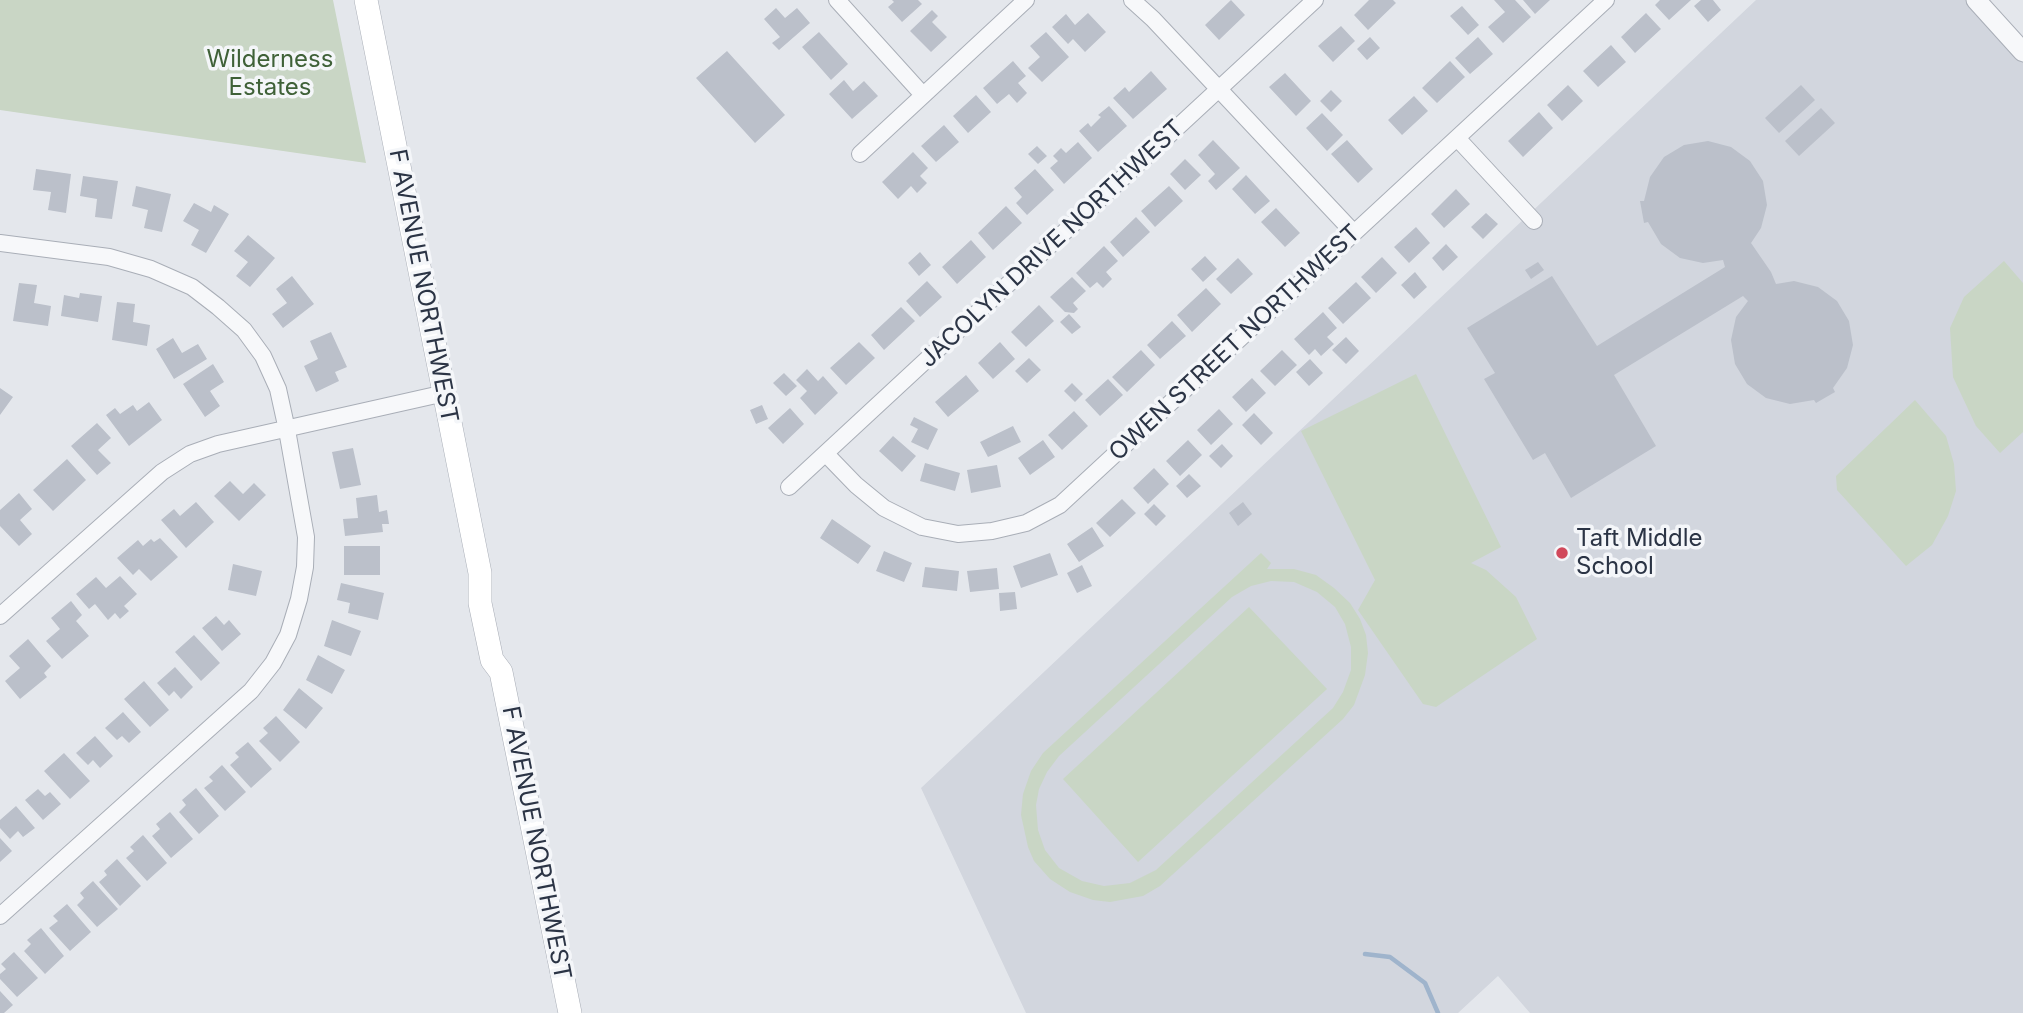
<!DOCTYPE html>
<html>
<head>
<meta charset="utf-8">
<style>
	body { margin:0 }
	canvas { display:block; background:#e4e7ec }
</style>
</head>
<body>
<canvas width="2023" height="1013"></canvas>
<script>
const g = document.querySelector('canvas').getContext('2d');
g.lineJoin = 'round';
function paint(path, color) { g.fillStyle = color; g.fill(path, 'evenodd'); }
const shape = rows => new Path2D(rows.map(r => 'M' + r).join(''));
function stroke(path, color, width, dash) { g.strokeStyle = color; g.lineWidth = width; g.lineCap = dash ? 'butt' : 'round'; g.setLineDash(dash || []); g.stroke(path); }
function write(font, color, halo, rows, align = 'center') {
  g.font = font + ' Inter,sans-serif'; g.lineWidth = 7; g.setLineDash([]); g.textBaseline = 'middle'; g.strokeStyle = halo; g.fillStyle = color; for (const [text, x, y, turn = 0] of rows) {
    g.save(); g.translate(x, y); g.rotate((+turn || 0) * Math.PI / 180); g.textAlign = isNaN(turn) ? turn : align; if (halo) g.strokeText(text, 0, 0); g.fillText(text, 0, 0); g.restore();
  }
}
paint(shape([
	[1756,0,1976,0,2023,52,2023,1013,1530,1013,1498,976,1458,1013,1026,1013,921,788]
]), '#d2d6de');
paint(shape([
	[0,0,333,0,366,163,0,110],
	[2004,261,2023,283,2023,432,2000,453,1976,426,1953,377,1950,328,1964,297],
	[1416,374,1501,547,1471,563,1486,570,1516,597,1537,639,1436,707,1423,704,1358,610,1375,580,1301,431],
	[1915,400,1946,436,1954,464,1956,491,1948,516,1932,545,1906,566,1837,490,1836,476],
	[1261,553,1271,563,1267,569,1294,569,1316,575,1334,588,1350,603,1360,619,1366,635,1368,653,1365,675,1354,705,1343,719,1160,886,1143,896,1110,902,1093,900,1070,892,1050,879,1034,861,1028,847,1021,815,1023,794,1031,771,1043,753],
	[1271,581,1294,582,1317,592,1335,607,1345,624,1351,647,1351,670,1343,692,1333,708,1156,870,1130,883,1104,886,1082,881,1059,868,1045,850,1038,830,1036,805,1039,789,1047,772,1059,756,1232,597,1251,586],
	[1249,607,1327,689,1138,862,1063,779]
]), '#c9d6c5');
stroke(shape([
	[1365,954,1390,957,1425,983,1438,1013]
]), '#9fb4cc', 4.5);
paint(shape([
	[892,0,918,0,922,4,902,22,888,7,894,2],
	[1231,0,1245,15,1219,40,1205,25],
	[1369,0,1393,0,1396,3,1368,30,1354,15],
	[1494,0,1515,0,1531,17,1503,43,1488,27,1505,12],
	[1523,0,1550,0,1535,14],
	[1660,0,1691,0,1669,20,1655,5],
	[1701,0,1713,0,1721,10,1708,22,1694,6],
	[1462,6,1479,25,1468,35,1450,16],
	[776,8,785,18,797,8,810,23,779,50,772,43,780,37,764,19],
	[932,10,938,16,932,22,947,37,931,52,910,31],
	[1088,13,1106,32,1085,52,1073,39,1068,44,1052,27,1066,14,1075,25],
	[1646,13,1661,29,1635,53,1621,37],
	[1341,26,1355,41,1333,62,1318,46],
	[819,32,848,64,831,80,802,47],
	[1046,32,1069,57,1042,82,1028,68,1040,57,1030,46],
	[1370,37,1380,48,1367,60,1357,49],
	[1478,37,1493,54,1470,74,1455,58],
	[1611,45,1626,62,1598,87,1583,71],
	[727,51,785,115,755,143,696,78],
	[1013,61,1026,76,1018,83,1027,93,1017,103,1009,94,997,104,983,88],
	[1450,61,1465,77,1437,103,1422,88],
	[1151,71,1167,89,1133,119,1113,98,1125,87,1129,92],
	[1285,73,1311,101,1296,116,1269,87],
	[844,80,853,91,864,81,878,96,852,119,829,94],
	[1568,85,1583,101,1562,121,1547,105],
	[1801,85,1815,100,1779,133,1765,118],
	[1331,90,1342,101,1331,112,1320,101],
	[976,95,991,112,968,133,953,116],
	[1414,96,1428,111,1402,135,1388,120],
	[1109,106,1127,126,1098,152,1079,131,1088,123,1091,127,1101,117,1098,115],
	[1821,108,1835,123,1799,156,1785,141],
	[1539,112,1553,128,1523,157,1508,141],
	[1322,113,1343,135,1327,151,1306,128],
	[944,125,959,142,936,162,921,146],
	[1213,140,1240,168,1216,190,1208,181,1215,174,1198,155],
	[1347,140,1373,169,1358,183,1331,154],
	[1708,141,1731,147,1750,161,1763,181,1767,205,1761,228,1751,243,1771,272,1776,284,1794,281,1818,287,1837,301,1849,321,1853,345,1847,368,1833,388,1835,392,1816,403,1814,400,1790,404,1766,398,1747,384,1735,364,1731,340,1736,317,1748,301,1743,296,1614,375,1656,446,1571,498,1545,453,1533,460,1484,379,1495,373,1467,328,1552,276,1597,346,1725,267,1723,260,1703,263,1680,258,1661,244,1648,222,1644,223,1640,201,1644,201,1650,177,1664,157,1684,145],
	[1078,142,1092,158,1064,184,1050,168,1058,161,1053,156,1061,148,1066,153],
	[1037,146,1047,156,1038,164,1028,154],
	[913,152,928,168,920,176,927,183,917,193,911,186,898,199,882,182],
	[1185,159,1201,175,1185,190,1170,174],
	[36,169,71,174,66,213,48,210,51,192,33,190],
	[1035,169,1054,190,1027,215,1016,203,1022,197,1014,188],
	[1246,175,1270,201,1255,214,1232,189],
	[83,176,118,181,112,219,95,217,97,199,80,196],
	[136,186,171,194,162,232,144,228,148,210,132,206],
	[1169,186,1183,201,1155,227,1141,211],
	[1456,189,1470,204,1444,228,1431,214],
	[194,203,211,212,214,205,229,214,206,253,191,245,199,230,183,221],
	[1006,206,1022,223,993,250,978,233],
	[1276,208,1300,233,1285,247,1261,222],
	[1486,213,1498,224,1483,239,1471,227],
	[1136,217,1150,232,1123,257,1110,242],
	[1416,227,1430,243,1409,263,1394,247],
	[248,235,275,258,250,287,236,276,248,262,234,251],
	[971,240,986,257,957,284,942,267],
	[1446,244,1458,257,1443,271,1432,258],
	[1104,246,1118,261,1106,272,1112,279,1103,288,1097,282,1090,288,1076,273],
	[920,252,931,265,919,276,908,263],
	[1205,256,1217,269,1203,282,1191,269],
	[1382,257,1397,273,1376,293,1361,277],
	[1238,258,1253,274,1231,294,1216,279],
	[1538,262,1544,270,1531,279,1525,270],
	[1415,272,1427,287,1414,299,1401,285],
	[292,276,314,304,283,328,272,314,287,303,276,289],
	[1072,277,1086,291,1073,303,1078,309,1074,313,1065,312,1050,297],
	[927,281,942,297,920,317,906,301],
	[1356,282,1371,298,1343,324,1328,308],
	[19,283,37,285,34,303,51,306,48,326,13,321],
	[1206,288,1221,304,1192,332,1177,315],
	[80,293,102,296,98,322,61,316,64,295,79,298],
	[117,302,135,304,133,322,150,325,147,346,112,340],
	[1039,305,1054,321,1026,347,1011,332],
	[901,307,915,321,884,350,871,335],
	[1323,312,1337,328,1327,337,1334,344,1321,356,1315,349,1309,355,1294,339],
	[1069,314,1081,327,1072,334,1060,322],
	[1172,321,1186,336,1160,359,1147,345],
	[331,332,347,367,335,372,339,381,316,392,304,366,318,359,310,341],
	[1346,337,1359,351,1346,364,1332,350],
	[173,338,182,353,198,344,207,359,174,379,156,349],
	[859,342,875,358,846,385,830,368],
	[1000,342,1015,359,993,379,978,363],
	[1141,350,1155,365,1127,392,1112,377],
	[1282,350,1297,365,1275,386,1260,371],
	[1029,358,1041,370,1027,383,1015,371],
	[1310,359,1323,373,1309,386,1296,372],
	[213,364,224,382,210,391,220,406,205,417,183,384],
	[807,369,818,381,823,376,838,393,815,415,800,398,807,391,796,380],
	[784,373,797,386,786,396,773,383],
	[966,375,979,391,948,417,935,402],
	[1252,378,1266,393,1246,412,1232,397],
	[1108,379,1123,395,1100,416,1085,400],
	[1072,383,1083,394,1075,402,1064,391],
	[0,388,13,397,0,415],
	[149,402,162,420,129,446,106,415,115,408,120,414,133,405,137,411],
	[762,405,768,419,756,424,750,410],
	[790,408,804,424,783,444,768,428],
	[1219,409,1233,424,1211,445,1197,430],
	[1074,411,1088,426,1062,450,1048,435],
	[1254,413,1273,433,1261,445,1242,425],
	[914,417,938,429,928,450,911,442,918,429,910,425],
	[97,423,111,438,98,450,111,463,97,475,71,446],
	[1013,426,1021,442,988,457,980,442],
	[893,436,916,456,902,472,879,451],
	[1043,440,1055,457,1030,475,1018,458],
	[1188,440,1202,455,1180,476,1166,461],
	[1222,444,1233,456,1221,468,1209,456],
	[353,448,361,485,340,489,332,452],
	[67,459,86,480,53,511,33,490],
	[925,463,960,473,955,491,920,481],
	[997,465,1001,487,971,493,967,470],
	[1154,468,1169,484,1148,504,1133,488],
	[1189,474,1201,486,1187,498,1176,486],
	[230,481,243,494,254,483,266,495,239,521,214,496],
	[19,493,32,509,20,520,32,534,19,546,0,526,0,510],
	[377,495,379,512,387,510,389,524,382,524,383,532,345,536,343,519,358,518,356,498],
	[1122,499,1136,513,1110,537,1096,523],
	[196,502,214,522,186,548,161,520,174,509,180,516],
	[1243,502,1252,514,1238,526,1229,513],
	[1154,504,1166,516,1156,526,1144,514],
	[832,519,871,546,858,564,820,538],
	[1092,527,1104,546,1079,562,1067,544],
	[160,538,178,557,151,581,139,569,133,575,117,558,138,540,143,546,151,539,154,542],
	[344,546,380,546,380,575,344,575],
	[884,551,912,563,904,582,876,571],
	[1050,553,1058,575,1021,588,1013,566],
	[233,564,262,571,256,596,228,590],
	[1082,565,1092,586,1077,593,1067,573],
	[925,567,959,571,957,591,922,587],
	[997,568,999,589,970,592,967,571],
	[120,576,137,594,124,606,129,611,120,619,115,613,108,620,95,604,89,609,76,594,96,577,106,588],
	[341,583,384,593,378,620,348,613,350,603,337,600],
	[1015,592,1017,609,1000,611,999,593],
	[71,601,82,615,76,621,89,636,62,659,46,641,60,629,51,618],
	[216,616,224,625,229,620,241,634,222,651,202,628],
	[332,620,361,631,351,656,324,646],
	[194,635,220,663,201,681,175,652],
	[28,639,51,666,44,673,47,677,20,699,5,681,20,668,9,656],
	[318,655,345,670,332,694,306,680],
	[175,667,193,687,181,699,174,691,169,696,157,683],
	[144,681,169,710,150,727,124,699],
	[299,688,323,708,306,729,283,710],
	[123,712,141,732,129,743,122,736,117,740,105,728],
	[276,716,300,742,280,762,259,741,268,733,263,728],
	[95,736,113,756,100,768,93,760,88,765,76,753],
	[248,742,272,769,251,788,230,765,239,757,235,753],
	[64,753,90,781,70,799,44,771],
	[222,765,246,792,225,811,204,788,213,781,209,777],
	[196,788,219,816,199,834,179,812,186,805,182,800],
	[38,789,45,796,50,792,61,804,43,820,25,800],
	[16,806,35,828,23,837,18,831,10,839,0,828,0,820],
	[170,812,193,839,171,858,152,836,160,829,156,824],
	[143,835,167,863,147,881,126,858,134,851,130,847],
	[0,838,12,851,0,862],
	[117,859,141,886,120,906,99,882,107,875,104,871],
	[93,881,118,909,97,927,77,905,84,898,80,893],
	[67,904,91,932,70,951,49,928,58,921,53,916],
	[41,928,64,956,45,974,24,951,31,944,27,940],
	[14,952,38,978,17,997,0,979,0,974,6,969,1,964],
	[0,991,13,1005,4,1013,0,1013]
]), '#bbc0ca');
const minor = shape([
	[837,0,923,95],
	[1132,0,1153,19,1354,233],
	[1457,138,1534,221],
	[860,154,1026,0],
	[0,243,109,257,151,269,192,287,218,307,244,330,263,356,278,389,287,430,306,537,305,567,299,599,288,635,273,663,251,691,0,916],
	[826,454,856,485,884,508,922,527,958,534,992,531,1026,523,1060,505,1606,0],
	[789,487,1315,0],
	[0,616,162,472,190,454,218,444,445,393]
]);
const tertiary = shape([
	[1976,0,2023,52]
]);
const secondary = shape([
	[366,0,480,573,480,603,492,660,501,672,570,1013]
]);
stroke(minor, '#a9aeb7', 18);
stroke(tertiary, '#a9aeb7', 21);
stroke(secondary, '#a9aeb7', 24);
stroke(minor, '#f7f8fa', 16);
stroke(tertiary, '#f7f8fa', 19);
stroke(secondary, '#fff', 23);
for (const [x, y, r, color] of [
	[1562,553,7,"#d1495b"]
]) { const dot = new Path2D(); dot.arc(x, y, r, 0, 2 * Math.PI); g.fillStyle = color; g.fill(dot); stroke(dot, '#f4f6f9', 2.5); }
write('24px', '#3f6138', '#f4f6f9', [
	["Wilderness",270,60],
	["Estates",270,88]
]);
write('24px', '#2b3445', '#f4f6f9', [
	["JACOLYN DRIVE NORTHWEST",1052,244,-43],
	["F AVENUE NORTHWEST",423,286,79],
	["OWEN STREET NORTHWEST",1235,343,-43],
	["F AVENUE NORTHWEST",536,843,79]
]);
write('24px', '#2b3445', '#f4f6f9', [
	["Taft Middle",1576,539],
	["School",1576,567]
], 'left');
</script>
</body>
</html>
